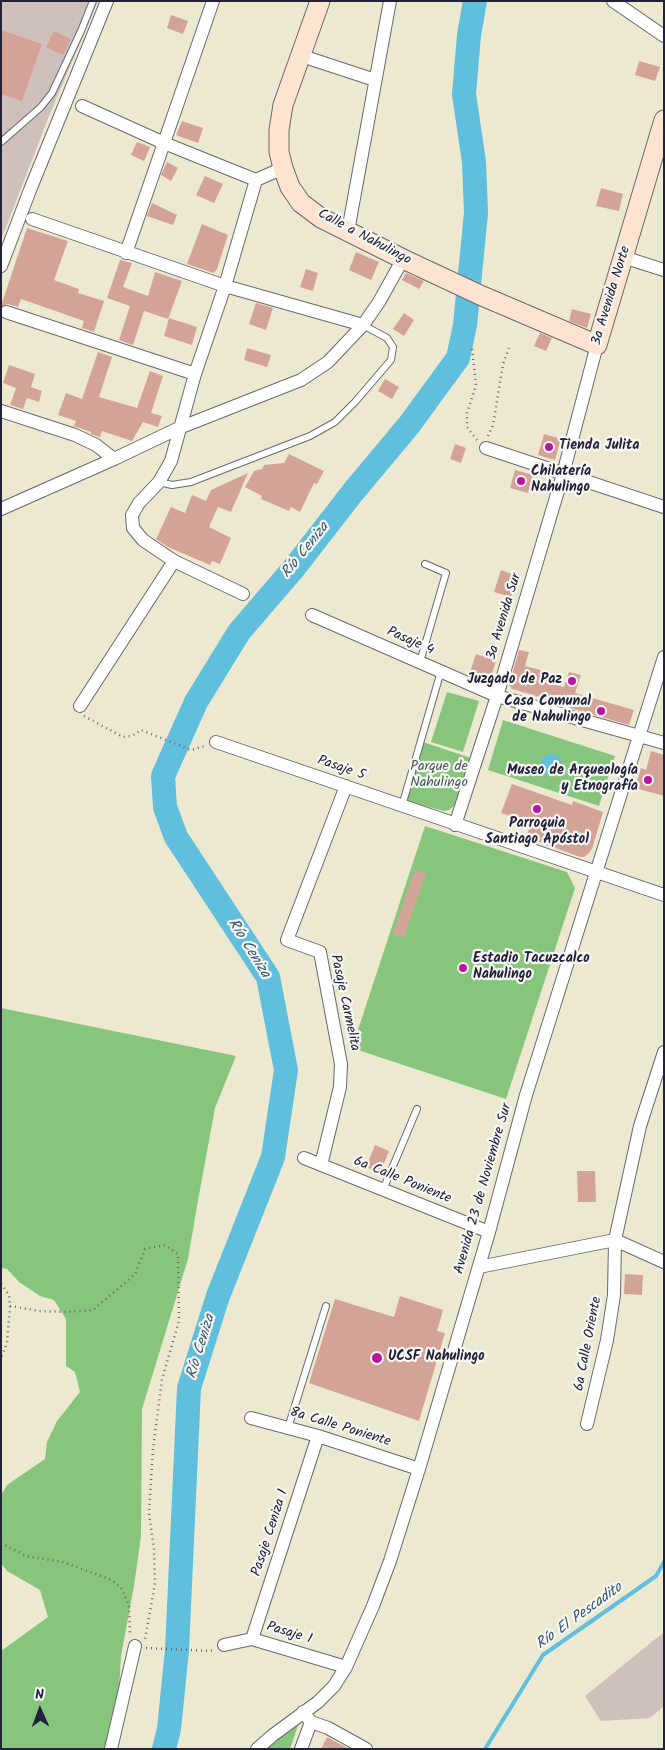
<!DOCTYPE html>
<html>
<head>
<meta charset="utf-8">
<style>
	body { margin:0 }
	#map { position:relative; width:665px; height:1750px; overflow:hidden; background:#ede9d1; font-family:Kalam,sans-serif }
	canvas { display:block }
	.frame { position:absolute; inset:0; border:2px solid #22223b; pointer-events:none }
	.north { position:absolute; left:15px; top:1685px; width:50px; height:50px; -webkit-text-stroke:4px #f6f6f2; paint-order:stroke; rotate:358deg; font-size:14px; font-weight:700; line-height:20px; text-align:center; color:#22223b }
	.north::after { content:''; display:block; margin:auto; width:18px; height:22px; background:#22223b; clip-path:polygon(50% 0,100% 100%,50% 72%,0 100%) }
</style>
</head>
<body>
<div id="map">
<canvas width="665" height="1750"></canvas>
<div class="frame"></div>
<div class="north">N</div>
</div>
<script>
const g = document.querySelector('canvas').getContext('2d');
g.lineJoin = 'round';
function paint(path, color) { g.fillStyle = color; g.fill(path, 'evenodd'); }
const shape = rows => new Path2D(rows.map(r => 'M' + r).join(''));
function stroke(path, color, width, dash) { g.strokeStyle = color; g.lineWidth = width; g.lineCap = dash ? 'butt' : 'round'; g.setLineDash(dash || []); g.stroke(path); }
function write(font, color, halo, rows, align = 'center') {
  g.font = font + ' Kalam,sans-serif'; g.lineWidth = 4.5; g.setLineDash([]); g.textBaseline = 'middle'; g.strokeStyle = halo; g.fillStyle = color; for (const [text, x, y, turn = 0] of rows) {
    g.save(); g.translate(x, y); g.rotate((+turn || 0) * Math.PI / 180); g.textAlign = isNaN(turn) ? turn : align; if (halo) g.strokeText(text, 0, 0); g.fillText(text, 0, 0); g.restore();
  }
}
paint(shape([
	[1,1,98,1,49,116,1,240],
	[664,1632,664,1706,650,1718,601,1721,585,1696]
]), '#d0c0bc');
paint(shape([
	[447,692,479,701,463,752,431,742],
	[503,720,615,756,599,806,488,770],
	[423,742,471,758,456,804,449,810,444,811,406,801],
	[425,826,567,872,575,888,506,1099,352,1048],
	[1,1008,236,1056,215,1108,197,1206,188,1259,142,1409,141,1536,134,1586,121,1656,118,1711,104,1749,1,1749,1,1651,48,1617,40,1590,7,1571,1,1563,1,1495,7,1485,45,1459,47,1442,57,1421,80,1392,75,1372,66,1366,66,1319,54,1300,40,1296,19,1282,7,1269,1,1268],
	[299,1722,290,1749,263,1749]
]), '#87c57c');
paint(shape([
	'540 765a11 11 0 1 1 22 0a11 11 0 1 1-22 0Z'
]), '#5fbfdd');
stroke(shape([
	[485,1749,543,1655,656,1576,664,1562]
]), '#5fbfdd', 4);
stroke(shape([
	[164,1749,169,1729,177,1650,189,1388,218,1296,273,1157,286,1070,268,977,176,837,165,807,163,776,196,702,239,632,294,568,353,492,409,425,458,358,465,325,476,213,474,162,464,94,469,35,475,1]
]), '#5fbfdd', 24);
paint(shape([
	[171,15,188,21,183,34,167,28],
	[1,30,42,44,22,101,1,94],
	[54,31,71,39,63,55,46,47],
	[639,61,660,67,655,81,635,75],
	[182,121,203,128,198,143,176,135],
	[137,142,150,147,144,161,131,155],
	[167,162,178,168,171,181,161,175],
	[205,176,223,184,214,203,196,195],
	[601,188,623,194,619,211,596,206],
	[152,203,177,215,173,225,147,216],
	[202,224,228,235,217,269,214,273,187,264],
	[27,228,68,241,54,280,79,289,78,293,104,301,94,332,82,328,84,321,21,299,18,307,8,304,1,306],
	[356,252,379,262,371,280,349,270],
	[120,260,132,263,123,287,148,296,155,272,182,281,168,319,144,311,133,345,119,340,130,306,107,298],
	[306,269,318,273,313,291,300,287],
	[406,273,424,281,419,289,402,280],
	[256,303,273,308,266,330,249,324],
	[572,309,591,314,587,328,569,321],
	[404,313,414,320,404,336,393,329],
	[169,318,197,327,192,345,164,336],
	[540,333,552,338,546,351,534,346],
	[247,348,271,355,267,367,244,360],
	[98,352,112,357,99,397,137,408,150,371,163,376,151,413,162,416,158,427,143,422,132,441,102,431,100,437,91,434,91,432,74,426,76,421,58,415,66,393,82,399],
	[9,365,35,374,31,387,42,391,39,402,27,398,23,409,10,405,16,388,3,383],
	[385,379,399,387,392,399,378,391],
	[544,434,561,439,555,460,538,455],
	[455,444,466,448,461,463,450,459],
	[289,454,324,471,317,484,314,483,300,512,291,507,289,511,261,499,262,496,245,487,254,471,262,469,264,465,284,463],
	[515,470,533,475,528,493,510,488],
	[248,473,231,512,218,507,209,527,231,538,220,564,212,561,210,565,168,547,156,539,171,507,185,513,192,495,206,501,211,490],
	[501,570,518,576,511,597,494,592],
	[519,650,529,652,525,666,544,671,541,681,564,687,569,672,581,675,575,693,634,710,629,725,570,708,571,706,512,689,509,685],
	[476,654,496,661,490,679,470,672],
	[651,751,664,755,664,796,635,788,641,768,646,770],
	[512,784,572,805,573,801,603,812,592,849,589,853,584,857,580,857,526,837,531,824,501,813],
	[415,870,426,873,404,937,393,934],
	[375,1145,389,1151,380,1173,366,1167],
	[577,1171,595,1171,596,1202,578,1202],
	[625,1274,643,1275,642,1295,624,1294],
	[400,1296,443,1310,437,1331,445,1333,419,1421,309,1383,335,1299,394,1317],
	[327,1737,349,1749,321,1749]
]), '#d4a397');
const lane = shape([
	[1,142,41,107,52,93,81,31,93,1],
	[159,482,172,485,191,482,310,436,335,422,355,402,391,360,393,347,387,338,363,325],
	[420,662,446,573,425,564],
	[402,806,441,671],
	[383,1190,417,1109],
	[288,1428,326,1306]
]);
const street = shape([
	[613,1,664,36],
	[302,56,375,80],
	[82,106,164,143,256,180,283,168],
	[32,219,225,286,363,325],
	[348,231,390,1],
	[126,253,213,1],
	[623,257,664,270],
	[1,266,30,190,107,1],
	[6,312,195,374],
	[1,411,75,435,96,445,114,459],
	[486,448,664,507],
	[1,509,114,459,179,428,301,380,328,362,363,325,379,302,403,259],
	[174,561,243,594],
	[312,615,497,696,664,743],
	[80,706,174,561,143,540,133,528,132,515,139,503,159,482,171,461,195,374,225,286,256,180],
	[216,742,664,895],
	[455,825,497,696,563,474,597,345],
	[304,1158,489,1232],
	[321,1165,340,1087,341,1064,320,952,287,940,346,786],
	[615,1240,664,1262],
	[479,1267,615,1240],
	[251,1418,318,1436,419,1469],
	[587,1424,607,1340,614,1295,615,1240,640,1126,664,1052],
	[252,1639,318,1436],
	[224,1645,252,1639,346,1667],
	[303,1712,311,1722,328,1728,366,1749],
	[111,1749,135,1646],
	[257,1749,273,1735,318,1702,334,1686,346,1667,373,1606,390,1561,419,1469,489,1232,526,1095,664,657],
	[301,1749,311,1722]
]);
const secondary = shape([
	[320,1,283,105,279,130,279,152,283,168,290,187,301,203,321,218,403,259,480,295,597,345,664,120]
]);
stroke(lane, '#696870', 8);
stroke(street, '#696870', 14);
stroke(secondary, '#696870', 21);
stroke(shape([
	[472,349,476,385,467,413,467,427,477,440],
	[488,436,493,425,503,364,509,348],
	[84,716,123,737,132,736,141,730,191,750,205,746],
	[1,1284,9,1295,10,1306,7,1343,1,1358],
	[10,1306,39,1311,66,1312,93,1310,135,1274,145,1249,165,1245,178,1254,179,1321,162,1379,153,1449,149,1513,154,1549,155,1583,145,1639],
	[1,1543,26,1556,63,1562,112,1580,122,1589,129,1606,130,1635],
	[146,1648,210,1651,213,1650]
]), '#696870', 2.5, [1, 4]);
stroke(lane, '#fff', 6);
stroke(street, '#fff', 12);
stroke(secondary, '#fee3d1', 19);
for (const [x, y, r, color] of [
	[549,447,5,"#b5179e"],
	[521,481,5,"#b5179e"],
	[572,681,5,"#b5179e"],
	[601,711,5,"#b5179e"],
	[648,780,5,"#b5179e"],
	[537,809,5,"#b5179e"],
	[463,968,5,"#b5179e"],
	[377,1358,6,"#b5179e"]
]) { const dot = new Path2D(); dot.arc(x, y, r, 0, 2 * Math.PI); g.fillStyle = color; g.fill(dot); stroke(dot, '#f6f6f2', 2); }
write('14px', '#22223b', '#f6f6f2', [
	["Calle a Nahulingo",364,238,28],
	["3a Avenida Norte",612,296,-73],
	["3a Avenida Sur",505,617,-73],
	["Pasaje 4",410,642,24],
	["Pasaje 5",341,769,19],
	["Pasaje Carmelita",344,1003,78],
	["6a Calle Poniente",402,1181,22],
	["Avenida 23 de Noviembre Sur",484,1189,-74],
	["6a Calle Oriente",589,1344,-79],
	["8a Calle Poniente",340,1428,17],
	["Pasaje Ceniza 1",271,1533,-72],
	["Pasaje 1",289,1634,17]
]);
write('bold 14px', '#22223b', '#f6f6f2', [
	["Tienda Julita",559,447],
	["Chilatería",531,473],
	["Nahulingo",531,489],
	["Juzgado de Paz",562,681,"right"],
	["Casa Comunal",591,703,"right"],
	["de Nahulingo",591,719,"right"],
	["Museo de Arqueología",638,772,"right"],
	["y Etnografía",638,788,"right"],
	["Parroquia",537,825,"center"],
	["Santiago Apóstol",537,841,"center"],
	["Estadio Tacuzcalco",473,960],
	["Nahulingo",473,976],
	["UCSF Nahulingo",388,1358]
], 'left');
write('14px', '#455b52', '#f6f6f2', [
	["Parque de",439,768],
	["Nahulingo",439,784]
]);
write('italic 15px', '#375974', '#f6f6f2', [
	["Río Ceniza",306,551,-51],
	["Río Ceniza",248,949,58],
	["Río Ceniza",202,1347,-73],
	["Río El Pescadito",580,1617,-36]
]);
</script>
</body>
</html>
